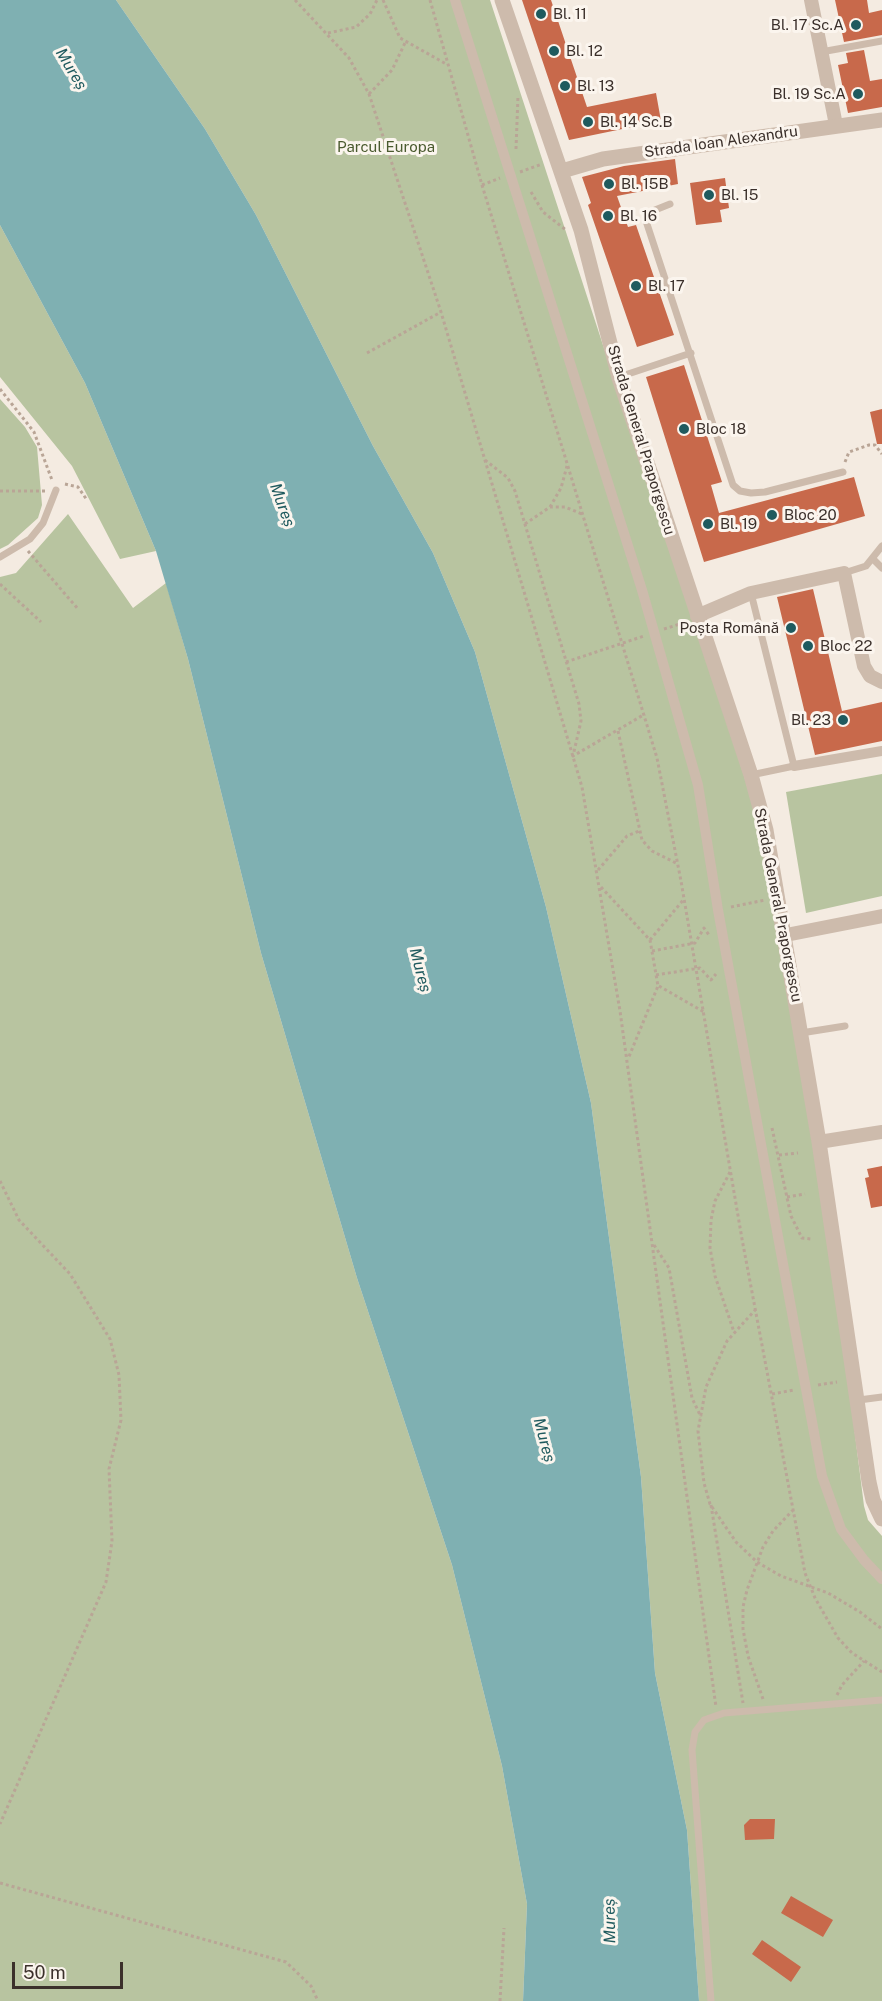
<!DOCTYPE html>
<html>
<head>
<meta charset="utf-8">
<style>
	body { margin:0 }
	#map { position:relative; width:882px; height:2001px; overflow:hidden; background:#f4ebe1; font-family:"Public Sans",sans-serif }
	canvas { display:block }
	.scale { position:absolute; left:12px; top:1962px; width:111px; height:27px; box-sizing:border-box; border:3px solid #3b302b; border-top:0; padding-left:8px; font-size:18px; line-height:21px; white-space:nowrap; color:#3b302b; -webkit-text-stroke:4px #fbf5ee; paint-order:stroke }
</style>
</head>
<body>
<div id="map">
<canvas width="882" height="2001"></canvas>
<div class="scale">50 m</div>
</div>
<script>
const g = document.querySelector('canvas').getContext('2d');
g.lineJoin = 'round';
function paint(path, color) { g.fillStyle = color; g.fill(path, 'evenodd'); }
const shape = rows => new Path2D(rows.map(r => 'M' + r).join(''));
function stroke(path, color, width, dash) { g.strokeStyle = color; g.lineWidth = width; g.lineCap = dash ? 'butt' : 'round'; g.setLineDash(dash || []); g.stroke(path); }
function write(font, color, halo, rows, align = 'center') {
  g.font = font + ' "Public Sans",sans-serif'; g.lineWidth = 6; g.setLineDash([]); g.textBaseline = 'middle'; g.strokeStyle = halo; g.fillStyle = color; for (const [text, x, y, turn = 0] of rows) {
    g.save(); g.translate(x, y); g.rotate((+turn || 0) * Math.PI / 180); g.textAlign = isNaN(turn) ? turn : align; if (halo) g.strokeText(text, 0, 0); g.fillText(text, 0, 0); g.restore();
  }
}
paint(shape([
	[116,0,490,0,750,794,764,845,839,1307,864,1506,868,1520,882,1536,882,2001,699,2001,687,1830,655,1673,641,1477,591,1103,546,907,475,652,433,553,373,446,256,215,205,129],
	[0,225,85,383,156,551,120,559,72,466,0,377],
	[0,399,25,427,37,447,42,505,38,518,8,545,0,549],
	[68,514,133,608,166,583,188,659,261,953,357,1278,452,1565,502,1766,527,1904,523,2001,0,2001,0,577,16,573],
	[882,774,882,896,806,913,786,792]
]), '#b8c4a0');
paint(shape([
	[0,0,116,0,205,129,256,215,373,446,433,553,475,652,546,907,591,1103,641,1477,655,1673,687,1830,699,2001,523,2001,527,1904,502,1766,452,1565,357,1278,261,953,188,659,156,551,85,383,0,225]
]), '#7fb0b2');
paint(shape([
	[522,0,551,0,587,107,656,93,661,121,569,140],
	[835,0,867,0,869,13,882,10,882,35,844,42],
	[864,50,870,81,882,79,882,107,848,113,838,65,848,63,846,53],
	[675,159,678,184,617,196,628,227,636,225,674,335,637,347,588,205,591,203,582,177,624,166],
	[725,178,729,208,720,210,722,222,696,225,690,183],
	[684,365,722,482,711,485,719,513,854,477,865,516,704,562,646,377],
	[882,409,882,444,877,444,870,412],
	[813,589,842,711,882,702,882,741,815,755,777,597],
	[882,1166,882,1206,871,1208,865,1178,869,1177,867,1169],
	[750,1819,775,1819,774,1839,745,1840,744,1825],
	[791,1896,833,1920,823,1937,781,1913],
	[762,1940,801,1967,791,1982,752,1954]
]), '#c8694b');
stroke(shape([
	[295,0,349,58,369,94,441,312,582,787,620,1011,716,1707],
	[383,0,400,38,448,65],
	[430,0,482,185,657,758,681,881,742,1239,805,1573,815,1598,838,1638,852,1653,882,1672],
	[328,33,356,27,370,14,377,0],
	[369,94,392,70,405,43],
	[516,149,518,96],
	[520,172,542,164],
	[482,185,500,178],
	[531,192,543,212,566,230],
	[367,353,441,312],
	[0,389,34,432,52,480],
	[485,460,508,478,515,491,579,704,581,721,573,756,645,714],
	[845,462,849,452,869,445,875,445,882,454],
	[65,484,78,487,87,500],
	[0,491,46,491],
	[550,507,561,488,567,466],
	[525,524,550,507,565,507,582,514],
	[28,551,78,609],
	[0,584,41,622],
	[664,629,680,624],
	[566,662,644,636],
	[618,731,642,840,652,851,678,864],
	[598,870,627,836,639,831],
	[601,887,650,940,658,986,628,1059],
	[731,907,765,900],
	[650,940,684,899],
	[652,951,695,943,704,928,709,935],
	[656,975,700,968,711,980,716,974],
	[659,986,704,1012],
	[772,1128,791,1216,802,1238,811,1239],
	[779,1155,798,1153],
	[730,1172,715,1201,711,1220,710,1248,715,1276,734,1332],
	[0,1181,19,1220,70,1274,110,1339,119,1375,121,1420,109,1469,112,1541,106,1582,0,1824],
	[787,1197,805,1194],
	[654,1245,669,1268,692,1398,701,1417],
	[756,1309,727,1341,706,1387,698,1431,704,1483,710,1504,736,1542,757,1562,781,1576,828,1593,860,1612,882,1629],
	[818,1385,837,1382],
	[772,1394,794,1390],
	[711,1505,743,1703],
	[837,1695,842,1685,864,1661],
	[763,1699,748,1656,743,1629,743,1607,747,1590,763,1547,773,1531,794,1509],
	[0,1883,286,1962,311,1986,318,2001],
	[500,2001,504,1928]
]), '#b9a596', 3, [3, 3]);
stroke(shape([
	[821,52,882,41],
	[670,204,650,212,646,221,733,485,740,491,751,493,765,492,843,472],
	[619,377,691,353],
	[0,557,30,539,43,523,56,490],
	[874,560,882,568],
	[844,573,866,566,882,546],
	[751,775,794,766,751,593],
	[801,1033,845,1026],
	[859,1400,882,1397],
	[711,2001,692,1750,695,1732,704,1720,724,1713,882,1700]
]), '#cdbbac', 7);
stroke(shape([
	[455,0,642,590,698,785,718,910,822,1476,841,1529,864,1560,882,1579],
	[794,766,882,751]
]), '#cdbbac', 10);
stroke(shape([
	[811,0,836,125],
	[697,616,751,593,844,573,864,666,870,676,882,682],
	[786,935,882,916],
	[819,1142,882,1132]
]), '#cdbbac', 14);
stroke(shape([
	[502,0,581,230,619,378,751,775,766,830,819,1142,869,1482,873,1500,882,1519],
	[562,171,603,159,882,120]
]), '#cdbbac', 15);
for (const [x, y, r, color] of [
	[541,14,6,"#1f5a5e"],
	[856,25,6,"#1f5a5e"],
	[554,51,6,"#1f5a5e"],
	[565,86,6,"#1f5a5e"],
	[858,94,6,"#1f5a5e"],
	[588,122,6,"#1f5a5e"],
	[609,184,6,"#1f5a5e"],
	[709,195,6,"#1f5a5e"],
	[608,216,6,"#1f5a5e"],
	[636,286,6,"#1f5a5e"],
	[684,429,6,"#1f5a5e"],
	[772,515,6,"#1f5a5e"],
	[708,524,6,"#1f5a5e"],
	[791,628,6,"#1f5a5e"],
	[808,646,6,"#1f5a5e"],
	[843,720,6,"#1f5a5e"]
]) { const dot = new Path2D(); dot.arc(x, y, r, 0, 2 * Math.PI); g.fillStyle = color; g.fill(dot); stroke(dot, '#fbf5ee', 2); }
write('15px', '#3b302b', '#fbf5ee', [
	["Bl. 11",553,14],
	["Bl. 17 Sc.A",844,25,"right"],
	["Bl. 12",566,51],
	["Bl. 13",577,86],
	["Bl. 19 Sc.A",846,94,"right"],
	["Bl. 14 Sc.B",600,122],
	["Bl. 15B",621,184],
	["Bl. 15",721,195],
	["Bl. 16",620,216],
	["Bl. 17",648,286],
	["Bloc 18",696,429],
	["Bloc 20",784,515],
	["Bl. 19",720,524],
	["Poșta Română",779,628,"right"],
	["Bloc 22",820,646],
	["Bl. 23",831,720,"right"]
], 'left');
write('15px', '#3b302b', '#fbf5ee', [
	["Strada Ioan Alexandru",721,142,-8],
	["Strada General Praporgescu",641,440,73],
	["Strada General Praporgescu",778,905,79]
]);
write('15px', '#4a5a2e', '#fbf5ee', [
	["Parcul Europa",386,147]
]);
write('italic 16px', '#1f5a5e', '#fbf5ee', [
	["Mureș",71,69,59],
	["Mureș",282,505,70],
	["Mureș",420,970,75],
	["Mureș",544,1440,75],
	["Mureș",610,1921,-91]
]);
</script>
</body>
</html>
